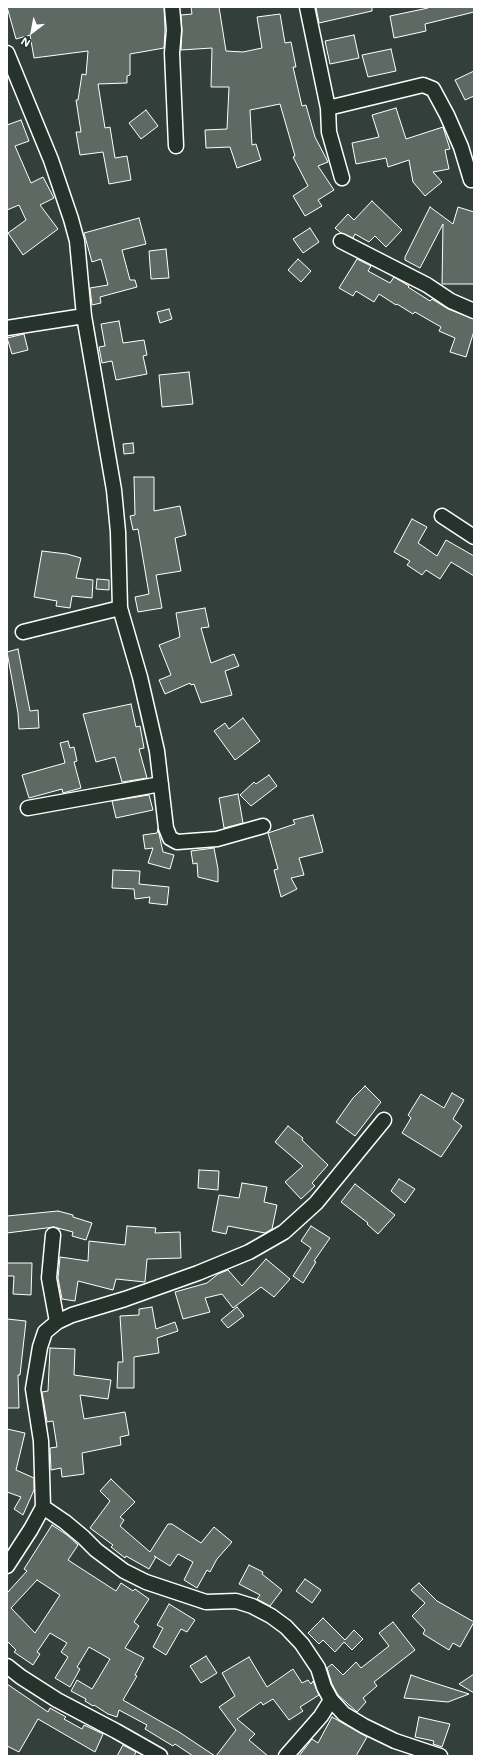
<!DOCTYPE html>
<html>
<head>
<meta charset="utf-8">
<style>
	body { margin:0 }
	#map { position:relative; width:481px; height:1763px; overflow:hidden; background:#333f3a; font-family:Mali,sans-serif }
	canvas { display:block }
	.frame { position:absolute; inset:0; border:8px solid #fff; pointer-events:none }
	.north { position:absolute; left:12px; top:12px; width:40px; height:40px; -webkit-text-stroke:3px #26332d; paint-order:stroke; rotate:212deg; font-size:11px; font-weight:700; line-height:16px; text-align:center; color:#fff }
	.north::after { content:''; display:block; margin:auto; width:14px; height:18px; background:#fff; clip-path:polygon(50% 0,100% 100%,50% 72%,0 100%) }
</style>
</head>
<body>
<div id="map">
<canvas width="481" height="1763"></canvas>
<div class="frame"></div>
<div class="north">N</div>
</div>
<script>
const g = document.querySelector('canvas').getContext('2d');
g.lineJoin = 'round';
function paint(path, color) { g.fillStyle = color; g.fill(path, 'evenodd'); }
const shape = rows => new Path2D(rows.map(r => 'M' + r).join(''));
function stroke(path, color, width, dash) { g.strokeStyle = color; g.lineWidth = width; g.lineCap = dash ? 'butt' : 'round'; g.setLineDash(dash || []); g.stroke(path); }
const building = shape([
	[7,7,164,7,165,30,164,48,130,54,130,75,127,76,127,83,98,84,105,128,110,127,115,158,127,156,131,180,109,184,103,152,80,155,76,132,81,132,76,100,78,100,82,74,86,75,88,51,34,58,30,35,16,39,7,7],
	[191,7,219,7,226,51,243,52,262,48,257,17,280,14,285,43,291,42,296,67,293,67,302,106,306,105,315,137,328,162,318,166,334,190,318,200,322,206,305,216,293,196,308,186,293,157,295,156,280,104,250,110,252,145,256,144,261,160,237,168,230,147,206,148,205,130,227,129,229,87,211,87,212,48,181,50,182,31,181,15,192,14,191,7],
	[316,7,372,7,372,11,319,23,316,7],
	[427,7,474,7,474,12,425,24,426,31,394,38,390,16,428,8,427,7],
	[354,35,359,58,330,64,325,41,354,35],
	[391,49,396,71,368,77,362,55,391,49],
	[474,71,474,96,465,100,455,80,474,71],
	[396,108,406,139,443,127,450,149,445,150,449,169,433,172,442,182,425,196,413,182,409,160,388,167,386,158,356,164,352,143,379,137,372,115,396,108],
	[146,110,158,126,141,139,129,123,146,110],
	[21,120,29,141,15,146,31,183,43,177,54,198,40,205,58,229,23,255,8,233,26,220,19,205,7,210,7,125,21,120],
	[372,201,402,230,386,247,375,236,369,242,355,234,353,238,341,233,335,228,348,214,354,220,372,201],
	[430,207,453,224,458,207,474,212,474,284,442,284,443,224,420,268,405,260,405,257,430,207],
	[139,218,146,244,122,250,130,280,135,280,137,287,100,297,101,303,92,305,90,288,108,285,101,259,92,262,84,233,139,218],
	[310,228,319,242,303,253,293,239,310,228],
	[166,249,169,278,151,279,149,251,166,249],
	[298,259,311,271,301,282,288,270,298,259],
	[357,259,371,266,368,271,390,283,394,277,409,286,408,287,430,301,432,299,448,309,474,319,474,331,466,357,450,352,455,338,439,331,441,327,415,312,413,314,397,304,396,305,379,294,374,302,356,291,353,296,339,288,357,259],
	[169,309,172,319,160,323,157,312,169,309],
	[119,321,123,343,144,340,147,355,143,356,147,374,116,380,112,361,102,363,99,347,105,346,101,324,119,321],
	[24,334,28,350,12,354,7,338,24,334],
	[189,372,193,404,162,407,159,375,189,372],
	[133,443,134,453,124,454,123,444,133,443],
	[134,477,154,477,154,511,180,506,186,535,175,538,181,571,156,575,162,608,138,612,135,597,149,594,138,529,133,530,130,516,135,515,134,477],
	[412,519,427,527,418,543,437,556,446,540,474,556,474,576,451,562,440,579,426,570,422,575,407,565,410,561,394,552,412,519],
	[42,551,67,554,81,558,76,578,93,580,92,598,72,596,70,608,56,606,57,601,34,597,42,551],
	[97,579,109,580,109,590,96,589,97,579],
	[205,608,209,627,201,628,211,663,234,654,239,666,225,671,232,695,201,703,194,684,191,685,190,683,165,694,159,680,171,675,159,645,180,637,176,613,205,608],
	[18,649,30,711,38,710,39,728,19,729,18,713,7,652,18,649],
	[131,704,136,727,140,726,144,748,139,749,147,778,122,782,115,757,96,762,83,714,131,704],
	[243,718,260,741,235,760,214,731,225,723,229,729,243,718],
	[68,741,70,748,74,747,77,761,74,762,81,788,63,793,62,789,29,798,22,775,65,763,60,743,68,741],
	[269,775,277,786,251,806,240,795,254,782,256,784,269,775],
	[238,794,243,823,224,828,219,798,238,794],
	[149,795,153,810,116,818,112,801,149,795],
	[313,815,323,852,299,858,304,875,291,878,297,889,281,897,274,870,278,869,268,833,295,824,293,820,313,815],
	[158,829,163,852,174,855,170,869,148,863,153,848,145,849,143,835,157,833,158,829],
	[214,848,218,869,218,882,198,877,197,863,193,864,191,851,214,848],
	[113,870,140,871,139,884,169,887,167,905,149,903,150,897,135,899,134,889,112,888,113,870],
	[365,1086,381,1102,355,1136,336,1122,353,1098,365,1086],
	[452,1093,464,1100,453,1119,462,1126,441,1157,402,1133,411,1118,408,1115,421,1094,444,1108,452,1093],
	[288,1126,303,1138,302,1140,328,1165,312,1183,315,1186,301,1199,285,1182,303,1166,275,1142,288,1126],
	[199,1170,219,1171,218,1190,198,1188,199,1170],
	[399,1179,415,1189,405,1203,391,1191,399,1179],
	[242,1183,267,1187,264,1202,277,1205,272,1229,265,1233,228,1226,226,1234,212,1231,219,1195,239,1198,242,1183],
	[355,1184,395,1215,378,1234,367,1224,368,1223,341,1202,355,1184],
	[58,1211,73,1215,73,1217,92,1223,86,1240,72,1236,73,1232,54,1227,7,1233,7,1216,58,1211],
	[127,1226,156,1228,155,1233,180,1232,181,1258,147,1259,145,1282,116,1279,113,1290,78,1281,75,1301,62,1299,58,1278,60,1257,88,1261,89,1241,125,1245,127,1226],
	[311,1226,330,1238,314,1261,316,1262,303,1283,293,1276,311,1248,301,1241,311,1226],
	[266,1259,290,1279,274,1297,261,1287,233,1308,222,1294,205,1298,210,1312,183,1319,175,1292,207,1283,218,1274,228,1270,242,1286,266,1259],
	[7,1263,32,1263,31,1295,13,1294,14,1276,7,1276,7,1263],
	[152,1307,156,1329,175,1322,178,1331,157,1338,159,1353,134,1357,134,1388,117,1388,118,1362,123,1362,120,1316,139,1315,139,1309,152,1307],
	[237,1307,244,1316,228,1328,221,1320,237,1307],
	[7,1319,26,1321,20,1375,18,1375,19,1408,7,1408,7,1319],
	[50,1348,75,1349,74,1375,111,1380,108,1399,80,1395,84,1419,125,1412,129,1435,120,1437,121,1445,82,1453,84,1474,62,1477,61,1468,51,1470,50,1448,57,1447,53,1421,47,1422,42,1392,48,1391,50,1348],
	[7,1429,25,1433,16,1470,34,1478,34,1490,23,1515,14,1509,21,1497,7,1492,7,1429],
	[111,1479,135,1502,120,1517,124,1520,120,1526,150,1552,168,1524,172,1524,201,1543,214,1527,232,1542,217,1559,210,1572,207,1570,197,1588,184,1580,193,1562,178,1554,170,1566,154,1556,156,1557,149,1569,126,1556,125,1558,111,1547,113,1545,90,1528,110,1501,100,1491,111,1479],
	[52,1525,67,1535,78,1545,68,1560,116,1591,121,1583,133,1591,135,1589,149,1599,134,1622,139,1626,125,1648,144,1658,135,1675,137,1676,123,1700,179,1732,215,1756,193,1756,175,1744,173,1746,145,1729,147,1725,119,1710,117,1717,108,1714,94,1705,93,1706,85,1701,86,1699,71,1691,77,1680,92,1689,110,1659,89,1647,77,1667,80,1669,70,1687,55,1678,68,1657,61,1652,67,1643,50,1633,37,1652,40,1654,33,1665,14,1652,16,1650,7,1641,7,1593,27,1571,24,1569,52,1525],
	[37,1580,60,1595,35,1633,11,1608,37,1580],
	[249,1565,263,1572,262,1574,282,1590,270,1606,257,1599,260,1595,239,1584,249,1565],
	[305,1579,321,1590,312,1603,296,1591,305,1579],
	[419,1583,437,1601,474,1622,460,1647,453,1643,449,1650,423,1634,425,1630,412,1616,425,1603,411,1590,419,1583],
	[169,1604,195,1620,187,1632,181,1629,166,1655,153,1647,163,1628,157,1625,169,1604],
	[323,1618,345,1640,354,1630,363,1639,352,1650,344,1642,335,1652,323,1640,319,1644,308,1633,323,1618],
	[393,1622,415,1650,374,1682,377,1686,363,1698,366,1702,357,1712,338,1695,332,1684,327,1668,332,1664,343,1675,356,1662,361,1668,389,1646,379,1633,393,1622],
	[206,1656,217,1673,201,1683,190,1666,206,1656],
	[249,1657,267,1687,293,1669,302,1683,308,1680,311,1684,313,1681,319,1695,300,1707,303,1711,289,1720,273,1699,263,1705,261,1702,237,1719,255,1734,249,1740,268,1756,216,1756,236,1730,219,1707,235,1696,222,1673,249,1657],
	[474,1674,474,1693,459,1684,474,1674],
	[411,1675,425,1680,469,1694,448,1702,404,1698,411,1675],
	[7,1684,48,1712,50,1708,66,1717,64,1719,82,1729,84,1725,103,1734,95,1752,38,1719,19,1752,7,1746,7,1684],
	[332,1717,367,1737,356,1756,299,1756,312,1739,318,1743,332,1717],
	[419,1717,450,1724,442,1747,433,1744,434,1741,415,1737,419,1717],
	[123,1745,136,1752,134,1756,117,1756,123,1745]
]);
paint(building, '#5f6964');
stroke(building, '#fff', 1);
const minor = shape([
	[172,7,174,30,172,53,176,146],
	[307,7,328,108,329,132,342,178],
	[7,53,51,160,71,219,77,241,84,316,114,490,118,532,120,608,140,677,157,751,166,828,170,838,177,842,217,839,263,826],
	[328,108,423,85,433,89,447,115,461,147,471,180],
	[341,241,427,285,451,301,474,311],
	[7,328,84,316],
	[442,516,474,537],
	[23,632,120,608],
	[28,808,161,784],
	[53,1235,49,1278,57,1322],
	[43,1507,65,1522,83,1537,96,1550,124,1571,146,1582,206,1602,236,1601,252,1606,271,1616,286,1627,302,1644,318,1668,324,1687,331,1700,344,1714,364,1726,395,1741,440,1756],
	[7,1566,31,1529,43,1507,41,1441,33,1389,40,1347,45,1332,57,1322,72,1315,125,1299,198,1273,249,1252,284,1232,316,1203,384,1120],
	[7,1666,21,1677,57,1700,116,1731,160,1756],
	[286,1756,321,1716,331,1700]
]);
stroke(minor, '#fff', 17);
stroke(minor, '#26332d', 14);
</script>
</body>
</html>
